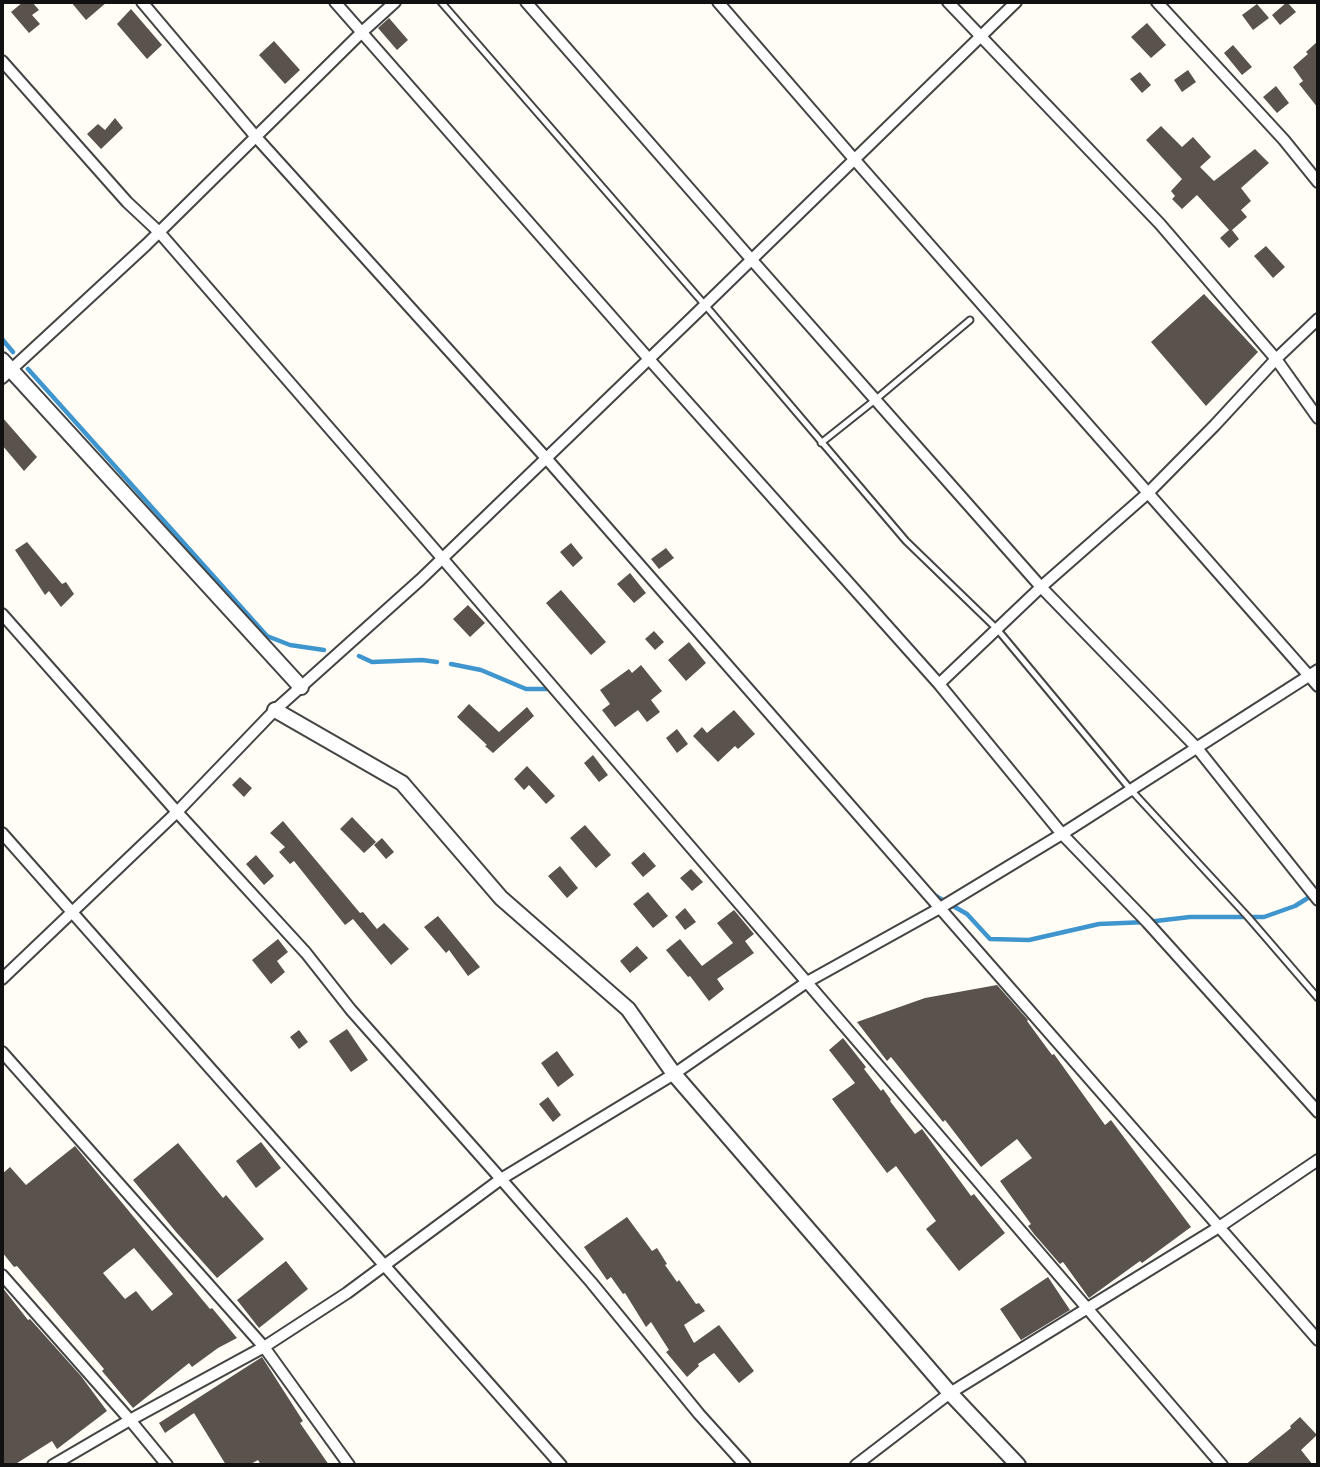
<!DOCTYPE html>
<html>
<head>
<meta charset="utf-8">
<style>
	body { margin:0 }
	#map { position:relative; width:1320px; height:1467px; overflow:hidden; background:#fffdf5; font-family:"Zilla Slab",serif }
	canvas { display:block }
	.frame { position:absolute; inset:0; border:4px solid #111; pointer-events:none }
</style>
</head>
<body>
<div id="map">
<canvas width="1320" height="1467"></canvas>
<div class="frame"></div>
</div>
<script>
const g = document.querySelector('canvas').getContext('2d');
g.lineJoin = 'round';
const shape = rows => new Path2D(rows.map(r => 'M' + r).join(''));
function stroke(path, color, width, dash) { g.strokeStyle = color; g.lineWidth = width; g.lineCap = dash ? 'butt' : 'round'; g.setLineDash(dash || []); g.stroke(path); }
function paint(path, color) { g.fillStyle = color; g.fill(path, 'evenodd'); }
stroke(shape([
	[2,339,13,352],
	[28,369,267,636,290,645,324,650],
	[359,656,372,662,422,660,437,662],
	[451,664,481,670,526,689,547,689],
	[934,895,967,914,990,939,1029,940,1099,924,1147,922,1190,917,1264,917,1295,906,1311,896]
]), '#3f96cf', 4.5);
paint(shape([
	[23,2,32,2,39,10,32,15,40,24,29,33,11,12],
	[71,2,107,2,86,20],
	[1287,2,1296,12,1280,25,1272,15],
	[1257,4,1269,18,1253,30,1242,15],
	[131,9,162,45,147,59,117,24],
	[389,18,408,40,397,50,378,28],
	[1147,23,1166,45,1151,58,1131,37],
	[274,41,300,70,285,84,259,55],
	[1318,41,1318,108,1299,84,1303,81,1293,67,1308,54,1306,52],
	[1233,45,1252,67,1242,75,1224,53],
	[1188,70,1196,82,1182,92,1174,80],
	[1140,72,1151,85,1142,93,1130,79],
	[1276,86,1289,103,1277,113,1263,97],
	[115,118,123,128,101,149,87,134,98,124,105,130],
	[1161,126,1182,147,1193,137,1211,157,1200,167,1214,181,1255,149,1269,163,1241,188,1251,201,1241,210,1247,217,1232,230,1239,239,1229,248,1220,238,1229,230,1197,195,1182,209,1172,199,1175,196,1171,191,1182,179,1146,140],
	[1266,246,1285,267,1273,278,1254,256],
	[1204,294,1258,352,1206,406,1151,342],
	[2,417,37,457,24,471,2,445],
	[27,542,62,584,66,582,74,594,61,607,49,591,45,595,15,550],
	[571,543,583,558,573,567,560,552],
	[666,548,674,558,659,569,651,559],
	[630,573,646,593,634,603,617,584],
	[561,590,606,642,591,655,546,603],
	[468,605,485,623,470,637,453,619],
	[654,631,664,642,655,650,645,639],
	[689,642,706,663,686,681,668,660],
	[641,665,662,691,651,700,660,712,647,722,638,710,615,727,602,710,610,704,600,690,629,669,632,673],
	[469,704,499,732,527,707,534,716,493,753,485,746,487,745,457,717],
	[734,710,755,734,738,749,735,746,718,762,693,736,702,727,707,733],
	[677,729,688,744,677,753,666,738],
	[593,755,608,775,599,782,584,763],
	[527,766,555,796,546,804,529,785,524,790,514,779],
	[240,777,252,788,244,797,232,785],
	[352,817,376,842,364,853,340,829],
	[283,821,360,913,363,912,377,929,384,923,409,949,391,965,353,919,345,925,294,861,290,864,279,852,285,847,270,833],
	[585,825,611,855,596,868,570,838],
	[382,838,394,852,386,859,374,845],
	[644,852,656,866,643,877,631,863],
	[256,855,274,876,264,885,246,864],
	[560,866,578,888,567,898,548,876],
	[691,869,703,882,692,891,680,878],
	[648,892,668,916,653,928,633,904],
	[685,908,696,922,685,930,675,917],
	[734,910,754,934,745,941,754,953,717,979,724,989,709,1001,690,976,688,977,666,950,680,939,702,966,733,943,717,923],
	[438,916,480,967,468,976,449,950,446,953,424,927],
	[278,939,288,952,277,961,285,972,271,984,252,960],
	[637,946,648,958,630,973,620,961],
	[997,985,1028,1020,1027,1021,1052,1055,1054,1054,1105,1125,1111,1120,1191,1227,1142,1263,1140,1261,1089,1298,1063,1262,1060,1264,1034,1234,1028,1226,1031,1224,1000,1181,1032,1158,1017,1139,981,1167,945,1120,943,1122,891,1057,887,1061,857,1022,925,998],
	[347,1029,368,1060,351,1072,329,1041],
	[299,1030,308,1042,299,1049,290,1037],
	[843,1038,866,1067,864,1069,881,1091,883,1089,891,1100,890,1101,915,1134,922,1129,971,1196,974,1194,1005,1233,959,1271,926,1229,936,1221,896,1166,887,1173,832,1099,855,1083,829,1050],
	[557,1051,574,1075,558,1087,541,1063],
	[548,1097,561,1115,553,1122,539,1104],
	[261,1142,281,1168,256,1188,236,1161],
	[178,1143,223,1198,226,1195,264,1239,217,1278,176,1232,133,1180],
	[75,1146,210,1309,212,1308,237,1338,218,1348,192,1367,189,1363,133,1408,102,1371,104,1369,17,1266,14,1267,2,1252,2,1174,10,1167,26,1185],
	[134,1248,173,1294,152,1311,136,1291,125,1299,103,1273],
	[627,1217,652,1251,657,1248,667,1264,665,1265,677,1282,679,1280,696,1304,699,1303,705,1311,684,1325,694,1343,719,1325,754,1371,739,1383,714,1353,698,1364,699,1366,687,1377,666,1352,669,1350,651,1322,646,1327,625,1293,623,1294,611,1277,607,1280,584,1247],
	[286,1261,308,1289,259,1328,237,1300],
	[1048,1277,1070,1310,1021,1340,1000,1309],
	[2,1287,28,1320,30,1319,81,1376,107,1411,57,1449,52,1441,14,1465,2,1465],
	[262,1357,303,1421,300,1423,329,1465,261,1465,258,1460,249,1465,226,1465,194,1413,165,1433,159,1423],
	[1300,1417,1317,1435,1301,1450,1313,1465,1245,1465,1291,1428,1290,1426]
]), '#5a524d');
const service = shape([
	[441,2,705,305,906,541,997,629,1131,790,1248,917,1318,998],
	[821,443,875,400,970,320]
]);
const minor = shape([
	[142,2,256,137,546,458,1318,1340],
	[335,2,648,358,939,684,1062,834,1147,922,1318,1112],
	[526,2,751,259,1041,587,1197,748,1318,900],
	[718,2,854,159,1318,686],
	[948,2,1160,224,1276,359,1318,418],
	[1157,2,1284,140,1318,182],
	[2,61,127,202,159,232,442,558,1222,1465],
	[2,378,146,245,362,32,395,2],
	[2,614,177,812,306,953,351,1010,501,1179,591,1282,699,1414,745,1465],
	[939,684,1041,587,1148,493,1215,425,1276,359,1318,319],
	[2,833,561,1465],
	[2,979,177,812,275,710,420,580,705,305,1016,2],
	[2,1052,264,1347,349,1465],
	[2,1275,130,1420,167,1465],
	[53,1465,130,1420,264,1347,347,1293,501,1179,674,1074,807,982,940,908,1062,834,1318,670],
	[856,1465,950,1393,1219,1227,1318,1160]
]);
const tertiary = shape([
	[2,360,301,687],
	[275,710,402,783,501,898,628,1009,674,1074,950,1393,1018,1465]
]);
stroke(service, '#444', 9);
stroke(minor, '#444', 14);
stroke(tertiary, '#444', 18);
stroke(service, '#fff', 5);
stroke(minor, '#fff', 10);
stroke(tertiary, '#fff', 14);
</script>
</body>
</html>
